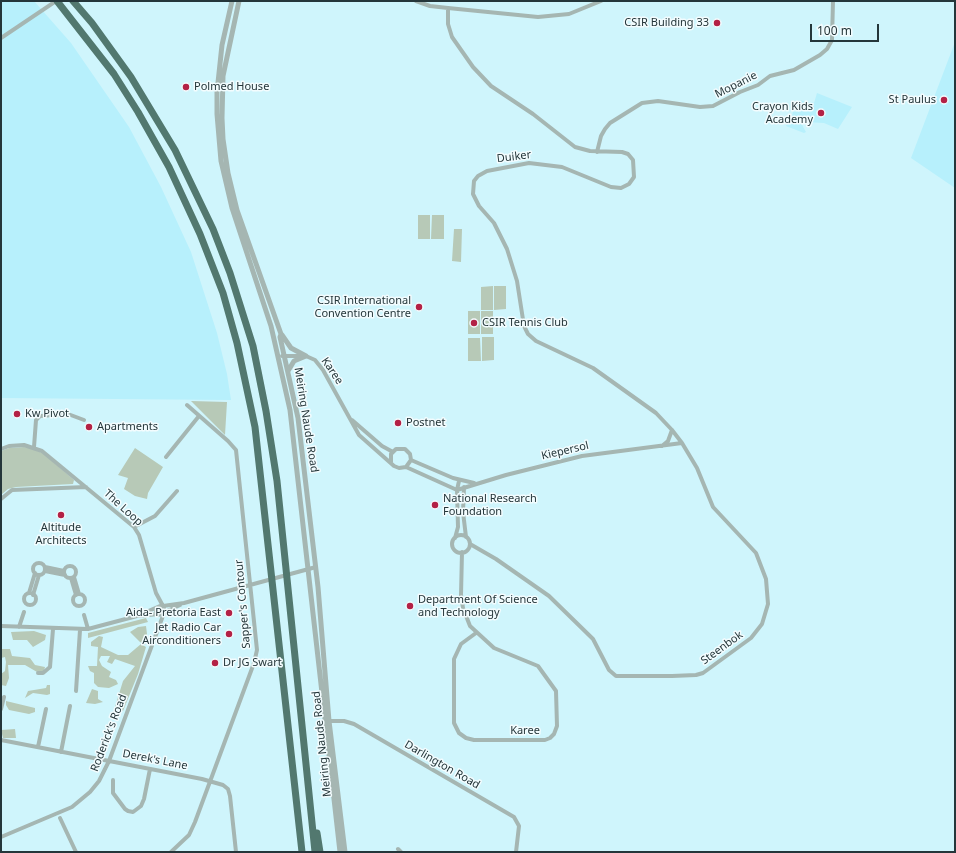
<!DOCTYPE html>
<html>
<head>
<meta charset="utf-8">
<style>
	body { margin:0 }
	#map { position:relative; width:956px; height:853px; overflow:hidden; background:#cff5fc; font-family:"Noto Sans",sans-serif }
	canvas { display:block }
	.frame { position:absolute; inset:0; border:2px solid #24363a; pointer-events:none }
	.scale { position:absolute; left:810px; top:24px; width:69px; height:18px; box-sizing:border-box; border:2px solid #24363a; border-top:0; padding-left:5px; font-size:12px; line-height:14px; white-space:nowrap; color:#24363a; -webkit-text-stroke:3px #f3fcfe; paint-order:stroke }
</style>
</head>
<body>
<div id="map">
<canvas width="956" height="853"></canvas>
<div class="frame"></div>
<div class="scale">100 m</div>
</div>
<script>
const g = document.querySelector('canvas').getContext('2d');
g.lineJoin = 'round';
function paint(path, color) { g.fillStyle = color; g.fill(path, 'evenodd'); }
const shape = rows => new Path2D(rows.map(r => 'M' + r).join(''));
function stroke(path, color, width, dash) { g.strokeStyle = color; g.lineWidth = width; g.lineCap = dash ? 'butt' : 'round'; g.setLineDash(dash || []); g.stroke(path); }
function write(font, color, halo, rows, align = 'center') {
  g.font = font + ' "Noto Sans",sans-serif'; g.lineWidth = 3; g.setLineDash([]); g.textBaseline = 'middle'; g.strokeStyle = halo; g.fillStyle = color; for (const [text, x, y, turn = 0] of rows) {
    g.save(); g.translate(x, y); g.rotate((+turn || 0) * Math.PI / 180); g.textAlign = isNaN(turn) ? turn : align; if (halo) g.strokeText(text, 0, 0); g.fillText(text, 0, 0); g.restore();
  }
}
paint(shape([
	[1,1,34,1,71,43,129,127,161,187,191,252,217,333,227,374,231,400,1,398],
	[955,42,955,188,911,158],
	[817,93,852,107,838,129,824,123,806,122,801,123,806,132,804,133,786,126,789,117,792,117,793,111,796,112,798,100,814,103]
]), '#b7f0fc');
paint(shape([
	[418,215,430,215,430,239,418,239],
	[432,215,444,215,444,239,431,239],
	[454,229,462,229,461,262,452,261],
	[493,286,493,310,481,310,481,287],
	[494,286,506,286,506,309,494,310],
	[468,311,480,311,480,334,468,334],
	[481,311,493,311,493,334,481,334],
	[482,337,494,337,494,360,482,361],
	[468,338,480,338,481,361,468,361],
	[191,401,227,402,225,435],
	[24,447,31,448,44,454,74,480,73,484,16,487,8,489,1,495,1,451,9,448],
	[135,448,163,467,148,493,147,499,135,496,124,489,128,478,118,475],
	[146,618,148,622,88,638,88,633],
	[146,626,147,634,145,645,140,642,130,632,138,627],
	[34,631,46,635,45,640,33,647,27,640,13,640,11,632],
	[99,636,103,637,101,647,118,655,128,655,141,644,146,647,138,674,123,711,115,707,123,681,135,666,115,659,112,664,107,662,110,656,101,656,99,660,102,666,111,672,109,677,116,680,118,684,109,688,98,687,94,683,94,673,90,671,88,666,97,666,98,647,91,646,91,642],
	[1,649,10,649,12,656,30,658,35,665,45,667,44,671,37,672,25,665,8,665,9,678,6,686,1,685,1,674,5,671,6,662,5,657,1,658],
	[47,685,50,685,50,694,47,695,33,693,25,698,28,691,46,688],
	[92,689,98,691,98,699,103,702,95,704,86,703],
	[6,701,35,708,35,712,29,714,9,710,6,705],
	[15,729,16,738,3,738,1,730]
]), '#b7c9b7');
stroke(shape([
	[416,1,430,6,448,8,538,17,569,14,601,1],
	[448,8,448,24,452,37,473,67,491,86,533,114,575,147,590,151,622,152,628,154,633,160,634,177,629,184,621,188,611,187,562,167,529,163,487,171,478,176,474,181,473,194,479,206,494,223,507,249,517,281,524,326,528,334,536,341,593,368,656,413,672,430,682,443,697,468,713,507,756,553,766,579,768,604,762,624,751,638,703,673,696,675,672,676,616,676,609,670,593,639,549,596,496,559,470,544],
	[1,38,56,1],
	[597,152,601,136,605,129,610,123,642,103,658,101,700,107,713,106,740,92,758,85,770,76,794,70,820,55,827,49,832,40,833,1],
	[282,356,306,356,315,360,323,370,359,435,394,466,399,468,406,467,411,460,410,454,405,449,396,449,391,454,391,462],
	[352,420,382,446,393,452],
	[662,446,668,441,672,430],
	[34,447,36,420,40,416,68,414,84,420],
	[1,449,9,446,24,445,42,451,134,527,139,535,156,593,163,606],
	[166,457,199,416],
	[411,460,453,478,474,483],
	[406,467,457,490,506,475,582,456,682,443],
	[464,487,463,512,466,537],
	[1,499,12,490,86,487],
	[134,527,155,516,177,491],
	'452 544a9 9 0 1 1 18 0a9 9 0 1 1-18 0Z',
	[455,538,458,527,457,490,459,481],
	[462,552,461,595,463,608,470,626,494,648,538,666,556,691,557,726,554,734,550,738,545,740,474,740,466,738,459,733,454,723,454,659,461,644,476,633],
	'33 569a6 6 0 1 1 12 0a6 6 0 1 1-12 0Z',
	'64 572a6 6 0 1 1 12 0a6 6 0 1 1-12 0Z',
	[45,567,64,571],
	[45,571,65,575],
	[74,577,79,594],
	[71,578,76,595],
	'24 599a6 6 0 1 1 12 0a6 6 0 1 1-12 0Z',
	[29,593,35,573],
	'73 600a6 6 0 1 1 12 0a6 6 0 1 1-12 0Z',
	[33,595,39,575],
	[163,606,184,603,316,567],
	[165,612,180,605],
	[84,615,88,629],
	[139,616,158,614],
	[1,626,88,629,137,616,160,606,164,607,164,613,158,615,156,612,156,608],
	[19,627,24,612],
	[38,673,43,673,50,667,53,629],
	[76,691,80,630],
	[1,709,4,697],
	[326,721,344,721,354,724,514,817,519,826,516,852],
	[1,740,202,779,223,785,228,789,230,796,236,852],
	[38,747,46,709],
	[61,752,70,706],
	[113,780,113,793,125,809,128,811,133,812,141,806,144,799,150,769],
	[60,818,76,852],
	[1,837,72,807,90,792,99,781,109,761,164,613],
	[398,849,401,852],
	[171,852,189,835,195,822,254,663,257,650,236,450,228,441,187,405]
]), '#a5b6b2', 4);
stroke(shape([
	[232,1,222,45,217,92,217,114,221,161,232,208,271,326,290,410,340,852],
	[239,1,223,76,222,118,223,139,228,173,237,210,281,334,280,337,298,418,318,587,329,721,345,852],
	[282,335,291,348,306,356],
	[288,371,294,361,306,356]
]), '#a5b6b2', 5);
stroke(shape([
	[57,1,114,74,138,112,169,167,200,234,223,293,237,343,255,427,302,852],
	[73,1,92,23,131,77,175,150,213,229,230,273,253,346,266,411,277,481,315,852],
	[317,833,320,852]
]), '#52786f', 7);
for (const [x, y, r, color] of [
	[717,23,4,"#b32145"],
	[186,87,4,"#b32145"],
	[944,100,4,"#b32145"],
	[821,113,4,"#b32145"],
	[419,307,4,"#b32145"],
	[474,323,4,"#b32145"],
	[17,414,4,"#b32145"],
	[398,423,4,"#b32145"],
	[89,427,4,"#b32145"],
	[435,505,4,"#b32145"],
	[61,515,4,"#b32145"],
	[410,606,4,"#b32145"],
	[229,613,4,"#b32145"],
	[229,634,4,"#b32145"],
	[215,663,4,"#b32145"]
]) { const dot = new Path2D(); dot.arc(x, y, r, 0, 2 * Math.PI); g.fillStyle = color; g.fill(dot); stroke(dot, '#f3fcfe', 1.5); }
write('11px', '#24363a', '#f3fcfe', [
	["CSIR Building 33",709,23,"right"],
	["Polmed House",194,87],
	["St Paulus",936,100,"right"],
	["Crayon Kids",813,107,"right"],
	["Academy",813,120,"right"],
	["CSIR International",411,301,"right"],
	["Convention Centre",411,314,"right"],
	["CSIR Tennis Club",482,323],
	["Kw Pivot",25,414],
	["Postnet",406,423],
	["Apartments",97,427],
	["National Research",443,499],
	["Foundation",443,512],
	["Altitude",61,528,"center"],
	["Architects",61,541,"center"],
	["Department Of Science",418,600],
	["and Technology",418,613],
	["Aida- Pretoria East",221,613,"right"],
	["Jet Radio Car",221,628,"right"],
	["Airconditioners",221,641,"right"],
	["Dr JG Swart",223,663]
], 'left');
write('11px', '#24363a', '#f3fcfe', [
	["Mopanie",736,85,-27],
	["Duiker",514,157,-7],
	["Karee",332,371,56],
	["Meiring Naude Road",306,420,81],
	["Kiepersol",565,451,-13],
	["The Loop",123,508,42],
	["Sapper's Contour",243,604,-95],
	["Steenbok",722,648,-36],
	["Karee",525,731],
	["Roderick's Road",109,733,-69],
	["Meiring Naude Road",322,744,-96],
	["Derek's Lane",155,760,11],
	["Darlington Road",442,765,30]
]);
</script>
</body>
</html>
